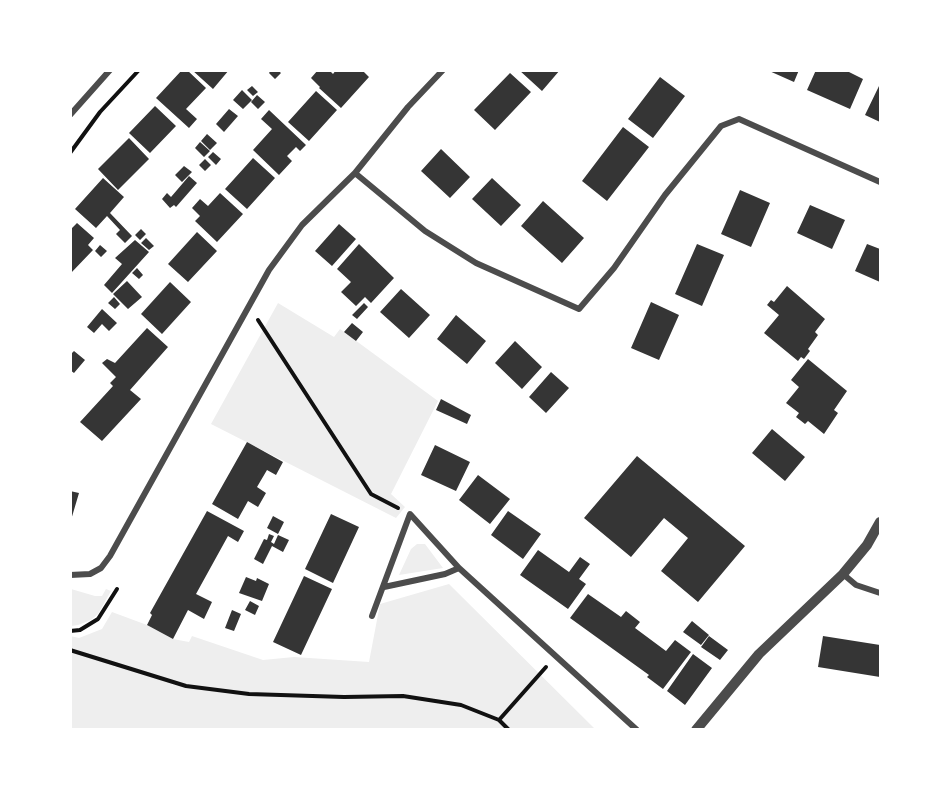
<!DOCTYPE html>
<html>
<head>
<meta charset="utf-8">
<style>
	body { margin:0 }
	#map { position:relative; width:951px; height:800px; overflow:hidden; background:#fff; font-family:Arial,sans-serif }
	canvas { display:block }
	.frame { position:absolute; inset:0; border:72px solid #fff; pointer-events:none }
</style>
</head>
<body>
<div id="map">
<canvas width="951" height="800"></canvas>
<div class="frame"></div>
</div>
<script>
const g = document.querySelector('canvas').getContext('2d');
g.lineJoin = 'round';
function paint(path, color) { g.fillStyle = color; g.fill(path, 'evenodd'); }
const shape = rows => new Path2D(rows.map(r => 'M' + r).join(''));
function stroke(path, color, width, dash) { g.strokeStyle = color; g.lineWidth = width; g.lineCap = dash ? 'butt' : 'round'; g.setLineDash(dash || []); g.stroke(path); }
paint(shape([
	[278,303,334,337,340,329,438,401,391,494,405,507,396,518,211,424],
	[417,544,425,544,443,568,399,575,411,549],
	[449,584,595,729,71,729,70,636,79,638,102,629,112,612,147,625,173,639,189,642,192,636,263,660,294,657,369,662,380,604],
	[71,589,95,596,102,596,106,589,111,591,98,614,91,620,78,625,71,626]
]), '#eee');
paint(shape([
	[182,70,187,70,206,88,186,109,197,119,189,128,156,98],
	[192,70,229,70,213,89],
	[271,70,278,70,281,73,275,79,269,73],
	[318,70,329,70,333,74,336,70,362,70,369,77,341,108,319,88,320,87,311,78],
	[519,70,560,70,542,91],
	[767,70,799,70,794,82],
	[816,70,845,70,863,79,850,109,807,90],
	[510,73,531,92,495,130,474,110],
	[660,77,685,96,653,138,628,119],
	[252,86,258,92,253,96,247,90],
	[879,86,880,87,880,122,865,115],
	[242,90,252,100,243,109,233,100],
	[316,91,337,110,309,141,288,122],
	[257,95,265,102,258,109,251,102],
	[155,106,176,126,150,153,129,133],
	[229,109,238,116,224,132,216,124],
	[269,110,306,145,300,151,296,147,287,156,292,161,279,175,253,150,272,129,261,119],
	[623,127,649,147,607,201,582,181],
	[207,134,217,143,210,150,201,141],
	[129,138,149,159,118,190,98,169],
	[200,142,210,151,204,157,195,148],
	[441,149,470,177,450,198,421,171],
	[213,152,221,159,216,165,208,157],
	[253,158,275,178,247,209,225,189],
	[205,159,211,165,205,171,199,165],
	[184,166,192,172,182,182,175,175],
	[189,176,197,183,176,207,174,205,170,208,162,199,167,193,171,197],
	[103,178,124,197,110,213,132,236,125,243,116,234,120,230,107,216,96,228,75,209],
	[492,178,521,205,501,226,472,199],
	[740,190,770,203,751,247,721,234],
	[220,193,243,214,217,242,195,221,200,216,192,208,200,199,208,206],
	[543,201,584,238,562,263,521,226],
	[810,205,845,220,832,249,797,233],
	[77,223,94,238,88,245,93,250,70,274,70,230],
	[339,224,356,239,332,266,315,251],
	[141,229,146,234,140,240,135,235],
	[197,232,217,251,188,282,168,264],
	[146,238,154,246,149,250,141,243],
	[135,240,149,252,112,293,104,285,122,264,115,258],
	[359,244,394,278,371,303,365,297,356,306,341,292,351,282,337,269],
	[697,244,724,255,702,306,675,294],
	[867,244,880,249,880,282,855,271],
	[100,245,107,251,101,257,95,251],
	[137,268,143,275,139,279,132,273],
	[127,281,142,297,128,309,113,294],
	[170,282,191,302,162,334,141,314],
	[787,286,825,319,815,332,818,335,808,349,810,351,804,359,801,357,798,361,764,333,779,315,767,305,771,300,774,302],
	[401,289,430,315,409,338,380,312],
	[114,297,120,304,115,309,108,303],
	[651,302,679,315,659,360,631,348],
	[364,303,368,307,357,319,352,315],
	[102,309,117,323,109,331,102,324,94,333,87,327],
	[456,315,486,341,467,364,437,339],
	[352,323,363,332,356,341,344,332],
	[147,328,168,347,130,390,141,399,102,441,80,422,113,386,110,383,116,377,102,363,107,359,115,363],
	[515,341,542,367,522,389,495,363],
	[74,351,85,360,74,373,70,370,70,355],
	[808,359,847,391,834,410,838,413,824,434,808,421,805,424,796,417,799,413,786,403,799,387,791,380],
	[551,372,569,388,546,413,529,397],
	[441,399,471,415,467,424,436,410],
	[772,429,805,457,785,481,752,453],
	[247,442,283,462,276,475,267,470,257,487,266,493,258,507,248,501,238,519,212,504],
	[435,445,470,462,456,491,421,475],
	[637,456,745,546,698,602,661,571,688,538,664,518,631,557,584,518],
	[478,475,510,499,490,524,459,500],
	[70,491,79,493,71,520,70,520],
	[207,511,244,531,238,542,228,536,196,594,212,602,204,619,188,610,173,639,147,625,152,615,150,613],
	[508,511,541,534,523,559,491,535],
	[331,514,359,527,333,583,305,569],
	[273,516,284,522,278,534,267,528],
	[269,534,274,536,271,542,274,544,278,535,289,540,283,552,272,546,263,564,254,559,264,539,267,540],
	[538,550,569,572,580,557,590,564,579,579,586,584,568,609,520,575],
	[304,576,332,589,301,655,273,642],
	[246,577,256,581,257,578,269,584,262,601,239,593],
	[588,594,621,617,626,611,640,622,635,628,666,651,675,640,691,652,663,689,647,677,649,675,570,618],
	[250,601,259,606,255,615,245,610],
	[232,610,241,614,234,631,225,628],
	[692,621,709,635,701,645,683,632],
	[709,636,728,650,720,660,701,647],
	[823,636,880,645,880,677,818,667],
	[693,654,712,668,685,705,667,691]
]), '#353535');
stroke(shape([
	[70,153,100,112,139,70],
	[258,320,371,494,398,508],
	[70,631,80,630,98,619,117,589],
	[70,650,186,686,249,694,344,697,403,696,461,705,499,720,509,730],
	[499,720,546,667]
]), '#111', 4);
stroke(shape([
	[70,115,110,70],
	[355,173,425,231,476,263,579,309,614,268,665,195,721,126,739,119,880,182],
	[843,574,856,585,880,593],
	[70,575,90,574,101,568,110,556,269,270,302,225,355,173,408,107,443,70],
	[384,587,445,574,459,568,637,730],
	[372,616,410,514,459,568]
]), '#4c4c4c', 6);
stroke(shape([
	[696,730,759,654,843,574,867,545,880,522]
]), '#4c4c4c', 10);
</script>
</body>
</html>
